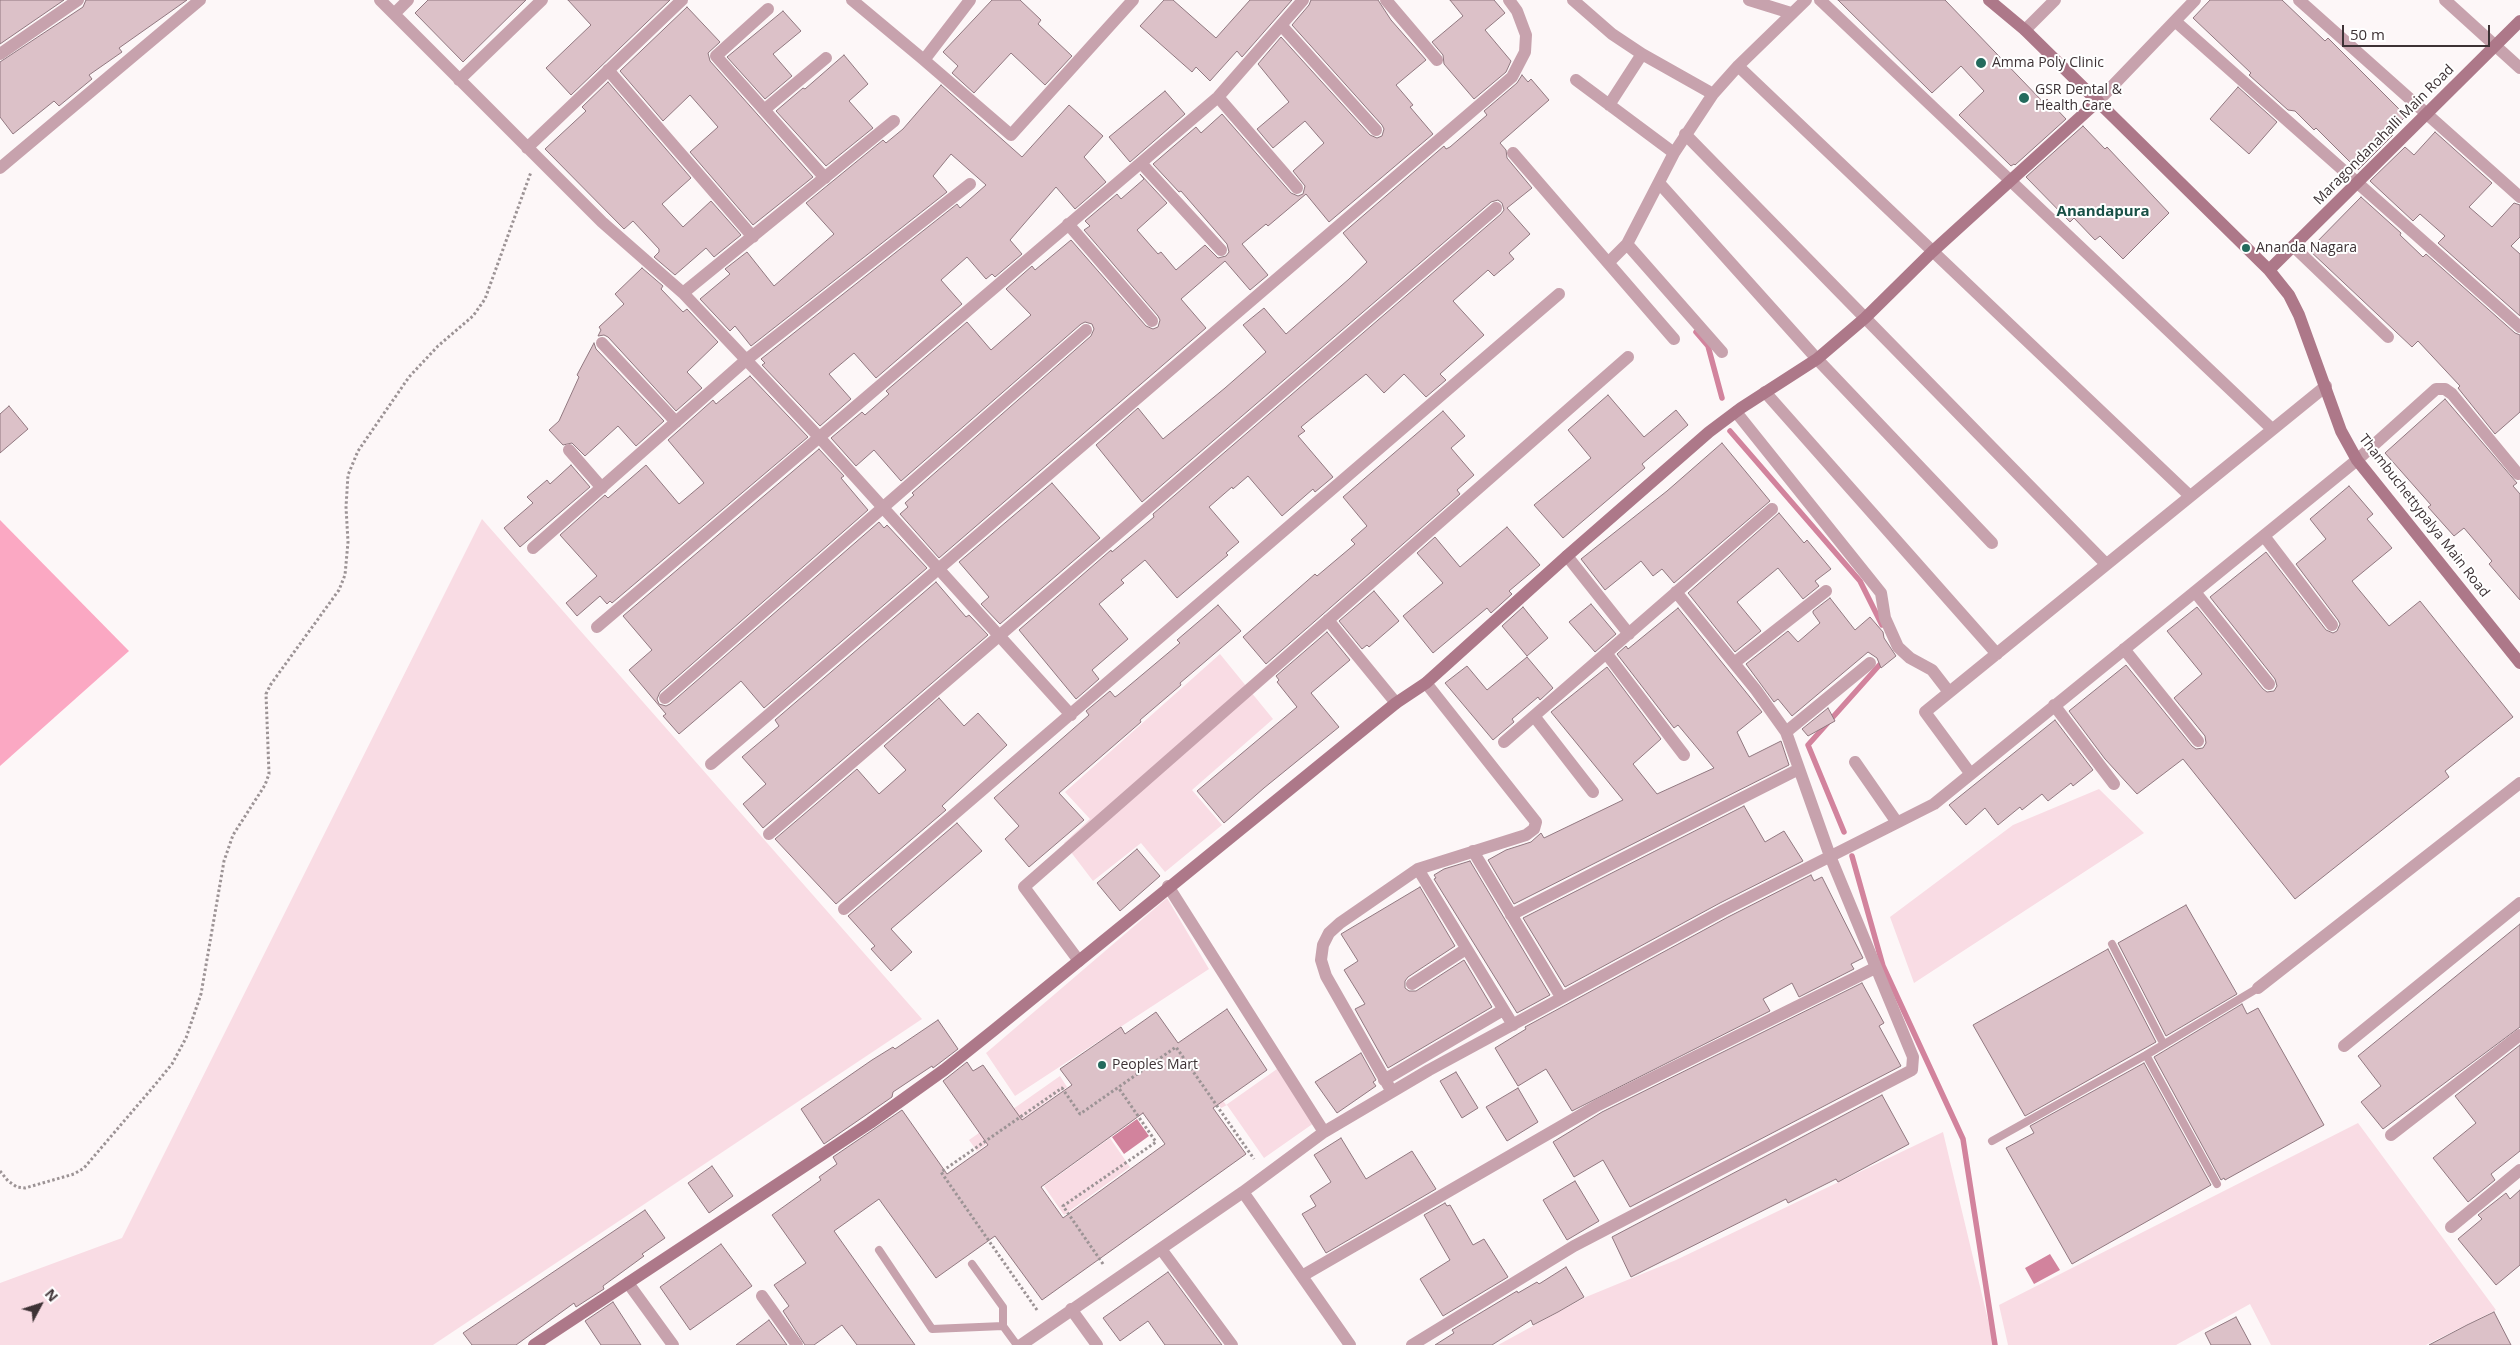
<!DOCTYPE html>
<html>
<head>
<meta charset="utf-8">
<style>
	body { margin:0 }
	#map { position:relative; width:2520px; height:1345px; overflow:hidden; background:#fdf7f8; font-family:"Open Sans",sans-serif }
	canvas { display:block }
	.north { position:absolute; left:15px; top:1280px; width:50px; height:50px; -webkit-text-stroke:4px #fff; paint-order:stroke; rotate:50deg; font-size:14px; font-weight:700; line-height:20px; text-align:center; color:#3d3235 }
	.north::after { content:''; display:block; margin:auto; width:18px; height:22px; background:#3d3235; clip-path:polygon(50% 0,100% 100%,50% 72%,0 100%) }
	.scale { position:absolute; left:2342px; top:25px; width:148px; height:22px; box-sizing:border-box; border:2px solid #3d3235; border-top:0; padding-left:6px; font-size:15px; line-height:18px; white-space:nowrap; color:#3d3235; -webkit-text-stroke:4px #fff; paint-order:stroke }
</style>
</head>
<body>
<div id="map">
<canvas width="2520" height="1345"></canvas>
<div class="north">N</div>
<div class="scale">50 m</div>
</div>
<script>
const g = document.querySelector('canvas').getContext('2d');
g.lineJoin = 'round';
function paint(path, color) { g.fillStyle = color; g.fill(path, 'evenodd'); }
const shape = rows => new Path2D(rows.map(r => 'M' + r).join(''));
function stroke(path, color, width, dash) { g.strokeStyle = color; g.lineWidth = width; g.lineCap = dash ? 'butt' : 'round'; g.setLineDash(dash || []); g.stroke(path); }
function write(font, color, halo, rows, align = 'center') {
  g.font = font + ' "Open Sans",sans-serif'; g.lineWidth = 4; g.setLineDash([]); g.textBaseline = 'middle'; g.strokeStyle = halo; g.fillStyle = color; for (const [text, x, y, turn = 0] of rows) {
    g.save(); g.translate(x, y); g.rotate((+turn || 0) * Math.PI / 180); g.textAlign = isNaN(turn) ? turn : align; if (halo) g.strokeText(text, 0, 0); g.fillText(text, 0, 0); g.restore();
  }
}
paint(shape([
	[482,519,922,1019,433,1345,0,1345,0,1283,122,1238],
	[1220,654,1273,719,1192,790,1222,825,1165,872,1141,843,1093,881,1064,843,1090,819,1065,792],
	[2099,789,2144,833,1914,983,1890,917,2013,825],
	[1167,898,1209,969,1015,1096,986,1053],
	[1183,1042,1226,1105,1277,1069,1314,1123,1264,1158,1227,1105,1221,1108,1177,1045],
	[1060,1076,1067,1087,977,1151,969,1140],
	[2358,1123,2496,1310,2426,1345,2271,1345,2250,1304,2176,1345,2008,1345,1999,1305],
	[1943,1132,1994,1345,1498,1345,1586,1297,1676,1260],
	[1110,1138,1130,1167,1064,1215,1044,1186]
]), '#f9dce4');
paint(shape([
	[0,520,129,651,0,766]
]), '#fba8c3');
paint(shape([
	[1137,1119,1149,1136,1124,1154,1112,1137],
	[2050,1254,2060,1270,2034,1284,2025,1268]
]), '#d2839d');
stroke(shape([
	[1696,332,1708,346,1722,398],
	[1730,431,1860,581,1882,625],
	[1844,832,1808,745,1883,661],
	[1852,856,1883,966,1963,1139,1995,1345]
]), '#d2839d', 5.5);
const building = shape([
	[0,0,64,0,0,44,0,0],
	[86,0,187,0,119,48,122,52,89,75,92,79,59,106,54,101,13,134,0,117,0,62,83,7,86,0],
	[428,0,526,0,463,62,415,13,428,0],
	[568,0,670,0,571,95,546,68,591,25,568,0],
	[992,0,1020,0,1041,20,1038,24,1072,56,1045,85,1011,53,974,93,952,73,958,66,943,52,992,0],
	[1164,0,1173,0,1216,38,1250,0,1292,0,1242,57,1237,51,1210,81,1196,67,1192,72,1140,26,1164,0],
	[1311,0,1378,0,1391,20,1426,60,1396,85,1413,105,1410,107,1433,134,1329,222,1306,194,1268,226,1266,224,1242,244,1268,275,1250,290,1225,261,1181,299,1206,328,939,558,900,514,908,507,905,503,914,495,912,493,1091,336,1094,329,1092,324,1085,322,1081,324,901,481,874,450,856,466,831,438,862,412,865,415,889,394,886,391,967,322,991,350,1031,315,1006,289,1032,266,1035,270,1071,240,1146,326,1153,329,1158,327,1160,320,1158,316,1084,230,1090,226,1085,221,1117,194,1121,199,1144,179,1140,174,1167,203,1137,230,1158,254,1161,252,1176,270,1205,245,1218,258,1226,256,1229,252,1227,244,1181,191,1179,192,1153,164,1196,127,1201,133,1222,114,1291,193,1298,196,1303,194,1305,186,1293,171,1324,143,1305,121,1273,148,1257,129,1289,102,1258,64,1281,37,1370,135,1377,138,1382,136,1384,129,1382,125,1292,25,1309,5,1311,0],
	[1450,0,1494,0,1505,13,1485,30,1511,61,1506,72,1474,99,1444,64,1443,55,1432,42,1463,16,1450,0],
	[1838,0,1945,0,2044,103,2047,99,2066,119,2015,165,2014,164,2011,166,1959,115,1984,91,1961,66,1932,93,1838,0],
	[2210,0,2282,0,2325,41,2328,38,2406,116,2390,132,2393,135,2358,170,2316,128,2314,130,2295,111,2288,110,2249,75,2251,73,2193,18,2210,0],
	[687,7,720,42,708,53,710,61,813,177,753,225,690,152,718,127,690,95,663,121,620,71,687,7],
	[783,11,801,31,773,54,792,76,765,99,727,57,783,11],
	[844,55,868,84,849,101,873,128,826,166,776,111,803,88,805,89,844,55],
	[1522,75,1528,82,1531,79,1549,100,1500,143,1506,150,1507,158,1532,188,1507,208,1530,234,1509,253,1514,259,1494,276,1488,270,1453,301,1484,335,1440,374,1446,380,1426,397,1404,374,1384,393,1366,374,1301,427,1305,431,1298,436,1333,477,1315,492,1313,489,1282,516,1248,476,1233,489,1232,487,1209,507,1239,542,1226,553,1228,555,1177,598,1145,560,1121,580,1124,583,1099,604,1128,639,1092,670,1099,679,1076,699,1019,630,1111,550,1112,552,1154,517,1153,514,1501,214,1504,210,1502,203,1498,200,1491,202,1142,502,1096,445,1138,408,1163,439,1225,388,1266,352,1243,325,1264,308,1286,334,1349,279,1367,262,1343,233,1444,146,1446,149,1450,147,1487,115,1484,111,1517,83,1522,75],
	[608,82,691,178,662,204,683,227,711,201,741,235,714,257,706,248,675,275,654,257,659,252,659,249,633,221,624,229,545,149,586,111,582,107,608,82],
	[941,85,1022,157,1069,105,1103,136,1084,157,1106,182,1075,209,1056,187,1010,240,1022,254,995,277,992,274,986,279,967,257,941,280,962,304,876,378,854,353,829,374,851,399,820,426,762,365,765,363,761,359,957,204,960,208,986,185,951,154,933,176,947,192,751,346,735,326,730,331,700,299,730,274,725,269,747,252,774,286,834,234,806,203,883,140,886,143,903,129,941,85],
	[2238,87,2277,122,2249,154,2210,119,2238,87],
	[1165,91,1185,114,1130,162,1109,137,1165,91],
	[2083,126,2105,149,2107,147,2169,213,2123,259,2100,236,2095,240,2074,218,2070,222,2026,177,2083,126],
	[2435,132,2492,183,2469,207,2492,227,2514,203,2520,205,2520,237,2511,246,2520,254,2520,316,2438,243,2445,236,2420,214,2413,221,2370,181,2405,147,2414,155,2435,132],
	[2361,197,2401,233,2400,235,2423,257,2426,254,2515,333,2520,335,2520,412,2495,434,2458,388,2460,386,2418,341,2412,347,2309,250,2361,197],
	[642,268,663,286,661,289,683,312,687,309,718,342,687,372,702,388,676,411,608,337,604,335,598,336,601,330,599,327,624,304,615,294,642,268],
	[594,343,596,349,664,421,636,446,618,426,585,456,572,443,563,445,549,430,559,421,579,377,577,375,594,343],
	[750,376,808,437,612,603,610,601,607,604,600,596,577,616,566,603,597,576,560,535,605,495,608,498,646,465,679,504,704,483,668,440,713,400,716,404,750,376],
	[1608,395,1644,437,1676,410,1688,425,1642,464,1645,468,1563,538,1534,505,1591,458,1568,430,1608,395],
	[2445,399,2517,483,2513,486,2520,494,2520,600,2489,564,2492,561,2464,528,2454,536,2428,507,2431,505,2385,453,2445,399],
	[9,406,28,429,0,453,0,414,9,406],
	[1443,411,1465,436,1451,448,1474,475,1457,490,1460,494,1266,664,1243,637,1315,574,1317,576,1355,544,1351,540,1367,526,1343,497,1443,411],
	[1722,443,1770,501,1674,583,1662,569,1653,576,1641,561,1605,590,1581,559,1667,491,1722,443],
	[819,449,844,476,841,478,868,510,660,692,657,699,659,704,666,706,670,704,879,522,884,528,887,525,927,568,764,708,741,681,679,734,663,716,666,714,629,670,652,650,623,616,819,449],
	[571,465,590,487,520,547,504,528,533,503,527,497,547,480,550,484,571,465],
	[1052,483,1100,538,1000,624,981,604,989,597,959,562,1052,483],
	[2349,486,2373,514,2367,519,2392,548,2352,581,2355,585,2389,626,2420,601,2513,717,2445,771,2449,777,2295,899,2183,759,2137,794,2105,759,2069,711,2126,665,2192,746,2196,749,2203,748,2206,743,2205,736,2174,698,2202,674,2167,631,2197,607,2263,689,2267,692,2274,691,2277,686,2275,679,2210,597,2266,552,2326,630,2333,633,2337,631,2340,624,2338,620,2296,564,2326,539,2310,519,2349,486],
	[1779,513,1804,543,1807,540,1831,569,1815,581,1819,586,1803,599,1778,568,1737,602,1761,631,1735,652,1688,593,1779,513],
	[1507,527,1540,565,1509,591,1512,594,1491,613,1487,608,1433,653,1403,616,1443,583,1417,553,1435,537,1460,567,1507,527],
	[936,582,966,617,969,615,988,635,763,828,743,804,766,784,742,757,779,726,775,720,936,582],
	[1374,591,1399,621,1369,647,1367,645,1362,649,1339,621,1374,591],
	[1830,598,1855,630,1870,617,1883,632,1884,638,1896,656,1881,668,1877,658,1868,652,1792,716,1778,699,1774,702,1746,664,1788,631,1798,642,1820,623,1813,613,1813,611,1830,598],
	[1591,604,1616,634,1595,652,1569,622,1591,604],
	[1218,605,1241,631,1180,683,1181,685,1140,720,1141,722,1059,793,1084,820,1029,867,1005,839,1019,826,994,798,1089,715,1086,711,1110,691,1115,697,1118,695,1180,643,1177,640,1218,605],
	[1523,607,1548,638,1527,656,1502,626,1523,607],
	[1678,608,1762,712,1737,732,1749,757,1781,741,1789,765,1514,904,1488,860,1506,850,1531,842,1541,833,1544,838,1623,800,1551,712,1607,667,1661,739,1633,764,1657,794,1714,768,1678,725,1674,728,1617,654,1626,646,1628,649,1678,608],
	[1327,632,1350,660,1311,693,1339,727,1264,788,1224,823,1197,791,1297,707,1277,682,1279,680,1276,676,1327,632],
	[1527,657,1553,688,1540,700,1538,697,1512,719,1514,722,1493,740,1445,683,1467,666,1487,690,1527,657],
	[939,698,964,726,978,713,1007,745,942,806,946,810,836,904,775,839,857,769,879,794,906,770,884,746,939,698],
	[1828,708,1835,721,1808,736,1802,729,1828,708],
	[2055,720,2093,770,2073,786,2071,783,2048,801,2042,794,2022,810,2020,807,1998,825,1985,808,1966,825,1949,805,2055,720],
	[1744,806,1765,842,1784,831,1803,861,1720,903,1565,987,1523,918,1744,806],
	[957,823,982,851,891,929,912,952,891,971,871,949,875,946,848,916,957,823],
	[1137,849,1160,876,1120,911,1097,883,1137,849],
	[1470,861,1550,995,1517,1013,1434,879,1436,878,1434,875,1444,869,1470,861],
	[1811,875,1814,881,1822,877,1863,958,1851,964,1854,969,1799,997,1792,983,1763,999,1770,1011,1572,1111,1546,1069,1518,1086,1495,1048,1526,1029,1525,1027,1728,917,1811,875],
	[1420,887,1455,946,1408,977,1405,981,1405,988,1409,991,1416,991,1464,960,1492,1007,1388,1068,1355,1009,1365,1004,1344,970,1358,961,1341,934,1420,887],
	[2186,905,2237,994,2166,1036,2118,943,2186,905],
	[2520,924,2520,1027,2383,1129,2361,1102,2381,1086,2358,1056,2520,924],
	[2108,949,2156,1042,2025,1116,1973,1025,2108,949],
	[1862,983,1884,1023,1879,1026,1901,1066,1630,1207,1603,1160,1574,1177,1553,1142,1602,1112,1862,983],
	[2242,1004,2247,1014,2258,1008,2324,1125,2225,1180,2224,1178,2221,1180,2154,1057,2242,1004],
	[1227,1009,1267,1070,1213,1108,1246,1154,1042,1300,995,1236,936,1278,879,1199,834,1231,915,1345,857,1345,842,1325,814,1345,805,1345,783,1311,789,1306,774,1285,806,1263,772,1215,821,1180,819,1177,837,1164,833,1157,902,1110,947,1174,988,1145,943,1081,967,1062,973,1071,983,1065,1022,1120,1072,1085,1060,1069,1121,1027,1125,1034,1156,1012,1178,1043,1227,1009],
	[1143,1113,1165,1144,1063,1218,1041,1187,1143,1113],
	[938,1020,958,1049,933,1068,932,1066,893,1092,892,1097,824,1144,801,1109,872,1060,893,1047,895,1049,938,1020],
	[2520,1045,2520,1151,2491,1174,2495,1180,2468,1202,2433,1158,2476,1123,2455,1096,2520,1045],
	[1361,1053,1376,1080,1373,1082,1376,1086,1337,1113,1315,1082,1361,1053],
	[2144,1063,2211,1185,2072,1264,2006,1148,2034,1133,2030,1126,2144,1063],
	[1456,1072,1478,1108,1462,1118,1440,1081,1456,1072],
	[1518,1088,1538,1122,1507,1141,1486,1107,1518,1088],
	[1882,1095,1909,1144,1838,1182,1836,1179,1788,1203,1786,1199,1631,1277,1612,1237,1882,1095],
	[1341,1138,1366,1179,1412,1151,1436,1189,1326,1253,1302,1214,1316,1206,1310,1196,1331,1182,1314,1155,1341,1138],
	[712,1166,733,1196,709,1213,688,1183,712,1166],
	[1575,1181,1599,1221,1567,1240,1543,1200,1575,1181],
	[2520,1190,2520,1265,2496,1285,2458,1239,2482,1219,2478,1215,2506,1193,2510,1199,2520,1190],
	[1445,1203,1447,1206,1450,1205,1473,1245,1484,1239,1508,1277,1443,1316,1420,1279,1450,1260,1424,1215,1445,1203],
	[645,1210,665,1238,642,1254,644,1256,603,1286,604,1289,576,1307,574,1303,516,1345,472,1345,463,1333,645,1210],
	[721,1244,752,1286,690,1330,660,1287,721,1244],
	[1566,1267,1584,1297,1558,1312,1533,1325,1531,1320,1492,1345,1435,1345,1454,1333,1452,1330,1517,1291,1518,1293,1537,1282,1539,1284,1566,1267],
	[1168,1272,1222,1345,1165,1345,1148,1321,1120,1341,1103,1318,1168,1272],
	[613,1302,641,1345,601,1345,585,1321,613,1302],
	[2494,1312,2511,1345,2429,1345,2467,1325,2494,1312],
	[2236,1317,2251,1345,2211,1345,2205,1333,2236,1317],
	[769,1320,787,1345,736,1345,769,1320]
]);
paint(building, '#dcc1c8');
stroke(building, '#917880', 1);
stroke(shape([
	[0,1171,8,1181,17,1187,25,1188,74,1174,84,1168,154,1086,172,1064,186,1038,201,994,224,861,233,835,265,785,269,774,266,694,271,684,339,590,345,575,348,542,346,507,348,475,358,451,409,377,438,346,473,316,485,299,531,172],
	[1103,1264,1063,1206,1156,1142,1118,1087],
	[1037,1310,941,1172,1062,1088,1080,1114,1176,1047,1254,1159]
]), '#9c9395', 3, [2.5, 2.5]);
stroke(shape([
	[2112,944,2163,1043],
	[2146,1055,2217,1184],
	[1992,1141,2146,1055,2258,988],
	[879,1250,932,1329,1003,1326],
	[972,1264,1003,1307,1003,1326,1017,1345]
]), '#c7a2ad', 8);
stroke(shape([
	[380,0,602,222,683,293,819,437,1071,715],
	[852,0,924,60,970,0],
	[1386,0,1437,60],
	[1573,0,1612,34,1642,54,1713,94],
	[1749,0,1791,13],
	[1820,0,2272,429],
	[2299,0,2520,197],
	[2445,0,2520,68],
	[768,9,716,56,825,178],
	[394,14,408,0],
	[2175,21,2520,327],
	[1281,25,1376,130],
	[2025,30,2055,0],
	[0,54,78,0],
	[924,60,1011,135,1133,0],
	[1738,66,2190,496],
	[608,70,753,237],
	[459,80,542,0],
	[1576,80,1674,153],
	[1218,97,1297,188],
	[2098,101,2195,0],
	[1609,105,1642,54],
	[764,110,826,58],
	[1685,134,2106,564],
	[527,148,682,0],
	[1513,153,1674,339],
	[1141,163,1221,250],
	[0,168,200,0],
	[1660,184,1817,359,1992,543],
	[1068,224,1152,321],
	[1627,244,1722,352],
	[2293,246,2388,337],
	[1608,263,1627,244,1674,153,1713,94,1738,66,1806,0],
	[683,293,894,121],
	[602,343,676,422],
	[1765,392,1997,654],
	[1736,412,1881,593,1885,618,1898,647,1910,658,1932,670,1949,692],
	[569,450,602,488],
	[2264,536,2332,625],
	[533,548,746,360,970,184],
	[1567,556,1629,634],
	[2195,592,2269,684],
	[1328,620,1396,703],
	[597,627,1218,97,1303,0],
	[2124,649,2198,741],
	[1606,653,1684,755],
	[1734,663,1826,591],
	[665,698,1086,330],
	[2054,705,2114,784],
	[1534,716,1593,792],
	[1786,732,1870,663],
	[1504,742,1772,509],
	[1855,762,1896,821],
	[711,764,1512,77,1525,52,1526,35,1517,11,1509,0],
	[1970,773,1925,712,2326,386],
	[769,834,1496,208],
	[1473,851,1561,997],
	[1418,869,1513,1025],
	[1168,886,1324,1132],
	[844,909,1559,294],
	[1511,915,1799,769],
	[1079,961,1024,887,1628,357],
	[1412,984,1466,949],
	[2258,988,2520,783],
	[2344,1046,2520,903],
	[1384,1080,1503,1010],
	[1392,1092,1326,976,1321,960,1323,945,1329,933,1340,923,1418,869,1526,835,1534,829,1536,822,1426,683],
	[2391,1135,2520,1035],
	[1243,1192,1350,1345],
	[2451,1227,2520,1170],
	[1161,1249,1232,1345],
	[1302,1276,1598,1105,1875,968],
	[628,1283,673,1345],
	[762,1296,797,1345],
	[1071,1309,1097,1345],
	[1021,1345,1243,1192,1324,1132,1429,1070,1724,910,1934,804,2357,460,2436,389,2445,389,2452,394,2518,474],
	[1412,1345,1574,1246,1912,1070,1913,1057,1830,856,1786,732,1756,690,1676,592]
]), '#c7a2ad', 12);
stroke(shape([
	[1989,0,2025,30,2269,270,2289,295,2299,315,2341,431,2357,460,2520,663],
	[2269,270,2520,21],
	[534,1345,870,1123,944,1070,994,1030,1396,703,1426,683,1567,556,1709,432,1741,408,1817,359,1865,318,1932,252,2098,101]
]), '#ad7889', 12);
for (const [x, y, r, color] of [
	[1981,63,6,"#246a5d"],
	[2024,98,6,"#246a5d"],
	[2246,248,5,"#246a5d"],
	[1102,1065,5,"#246a5d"]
]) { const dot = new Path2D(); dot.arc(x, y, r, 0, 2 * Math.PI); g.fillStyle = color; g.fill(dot); stroke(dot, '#fff', 2); }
write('14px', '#3d3235', '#fff', [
	["Amma Poly Clinic",1992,63],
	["GSR Dental &",2035,90],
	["Health Care",2035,106],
	["Ananda Nagara",2256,248],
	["Peoples Mart",1112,1065]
], 'left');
write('14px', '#3d3235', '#fff', [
	["Maragondanahalli Main Road",2384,135,-45],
	["Thambuchettypalya Main Road",2424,516,52]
]);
write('bold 15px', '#195046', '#fff', [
	["Anandapura",2103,212]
]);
</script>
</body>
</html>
